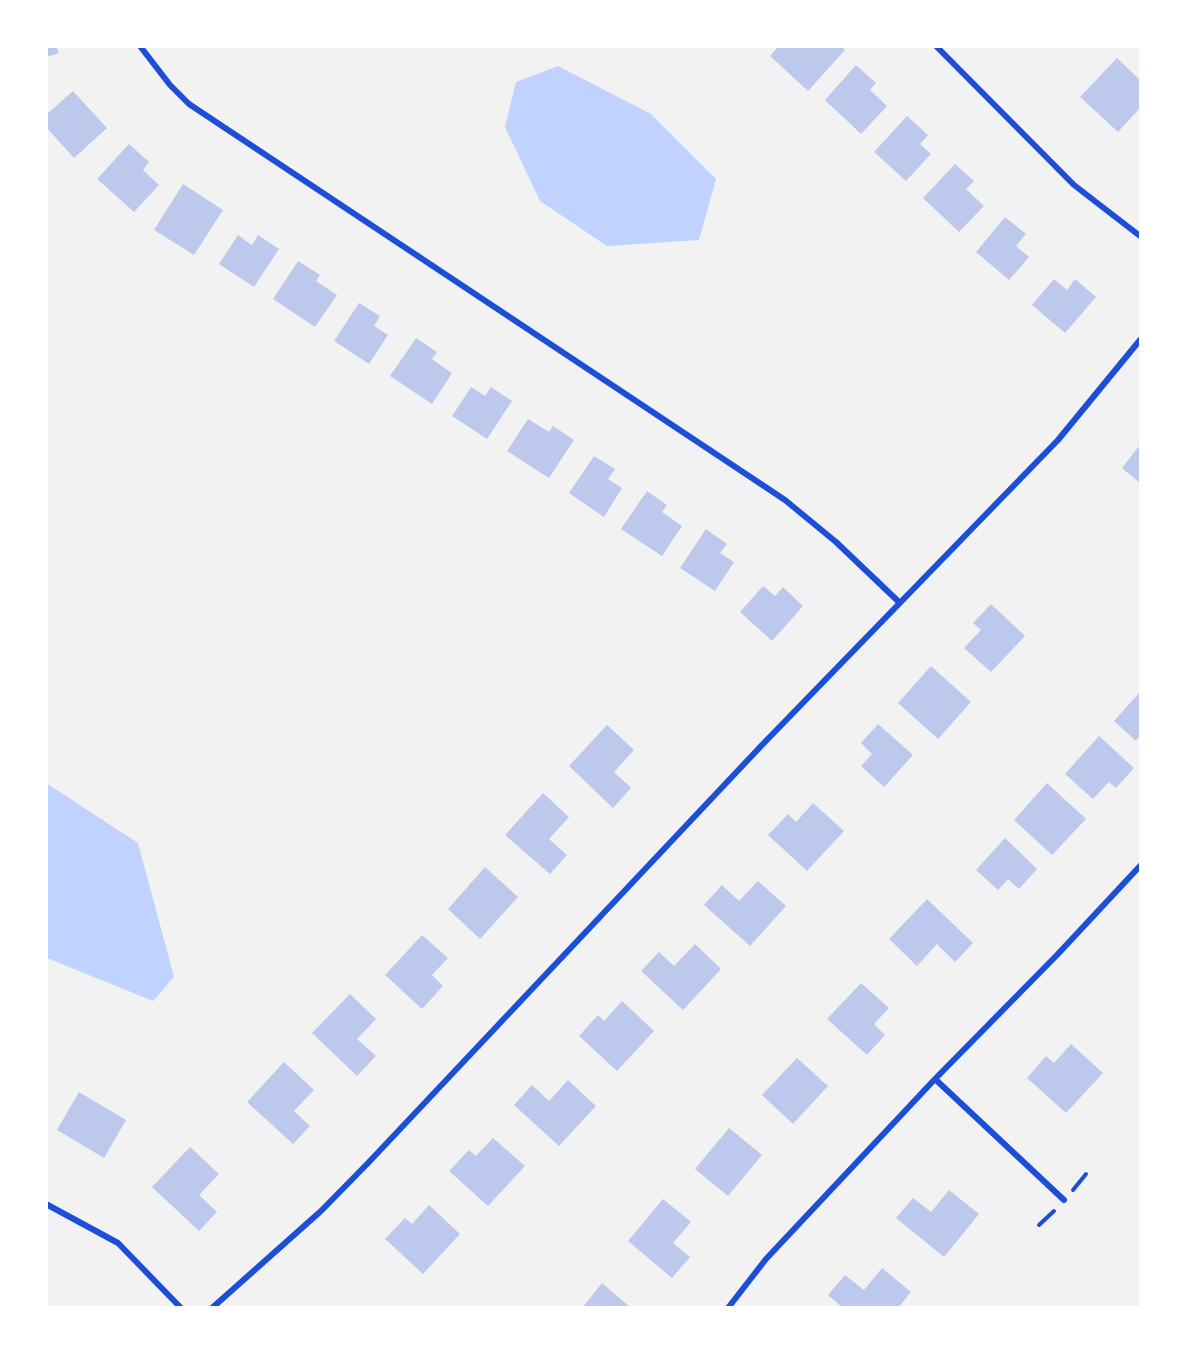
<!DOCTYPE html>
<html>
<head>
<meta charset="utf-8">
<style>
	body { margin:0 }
	#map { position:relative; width:1187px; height:1354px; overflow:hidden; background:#f2f2f2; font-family:"PT Serif",serif }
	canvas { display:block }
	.frame { position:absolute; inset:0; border:48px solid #fff; pointer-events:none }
</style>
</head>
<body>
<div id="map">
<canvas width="1187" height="1354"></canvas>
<div class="frame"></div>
</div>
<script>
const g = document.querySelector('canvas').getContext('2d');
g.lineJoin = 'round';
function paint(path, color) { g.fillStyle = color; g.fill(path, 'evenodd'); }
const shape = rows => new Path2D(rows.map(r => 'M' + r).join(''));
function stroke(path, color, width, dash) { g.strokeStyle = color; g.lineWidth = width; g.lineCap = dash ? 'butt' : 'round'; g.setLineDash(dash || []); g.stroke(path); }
paint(shape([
	[558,66,651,114,716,179,699,240,607,246,540,201,505,127,516,82],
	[46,783,138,843,174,977,153,1001,47,958]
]), '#bfd3fe');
paint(shape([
	[46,46,56,46,59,53,46,57],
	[779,46,840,46,845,50,808,91,770,56],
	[1117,58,1140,80,1140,108,1118,132,1080,97],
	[856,65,876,83,870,90,887,106,861,134,825,100],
	[73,91,107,128,74,158,46,127,46,115],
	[907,116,928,135,920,144,931,154,906,181,874,152],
	[129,144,149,162,143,170,159,185,134,212,97,179],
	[955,164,974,181,966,189,984,206,959,232,923,198],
	[183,184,223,210,194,255,154,230],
	[1005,217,1026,234,1016,246,1029,257,1009,280,976,252],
	[238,235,252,245,258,235,279,249,254,287,219,264],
	[298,261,320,275,316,281,337,295,315,327,273,299],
	[1054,279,1067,290,1075,279,1096,297,1065,333,1032,305],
	[359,303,380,316,374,326,388,335,369,364,334,341],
	[416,338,437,352,432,359,452,373,432,404,390,376],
	[471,387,485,396,491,387,512,401,487,439,452,416],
	[528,419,549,432,553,426,574,440,549,478,507,451],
	[1140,445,1140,483,1122,468],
	[594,456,615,469,608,479,622,488,604,517,569,493],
	[647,491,667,505,662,512,682,526,662,556,621,529],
	[706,529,727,544,720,553,734,562,715,591,680,568],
	[763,586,775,596,783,587,803,606,772,641,740,612],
	[991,604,1025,636,991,672,964,648,981,630,973,623],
	[931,666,971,702,938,739,898,703],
	[1140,692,1140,736,1136,741,1114,721],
	[878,724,913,755,884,787,861,766,872,754,861,743],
	[607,725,634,750,614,772,631,788,613,808,569,766],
	[1099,736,1134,768,1116,788,1109,782,1093,799,1065,774],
	[1047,783,1086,819,1052,855,1014,820],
	[543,793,569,817,549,839,567,855,550,874,505,835],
	[813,803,844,831,807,871,768,835,788,814,796,822],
	[1005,838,1037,869,1019,889,1008,879,998,890,976,870],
	[485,867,518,897,480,939,448,909],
	[758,881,786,906,750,946,704,905,722,885,739,901],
	[927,899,973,943,955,962,937,944,917,966,889,939],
	[422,935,448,958,432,975,443,986,422,1009,385,975],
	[695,944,721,969,683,1010,641,971,659,952,674,966],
	[861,983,889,1008,874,1024,885,1035,867,1055,827,1019],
	[350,994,376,1019,357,1039,376,1056,357,1076,312,1033],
	[622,1001,654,1031,617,1071,579,1036,598,1015,604,1021],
	[1071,1044,1103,1073,1066,1113,1027,1078,1046,1056,1054,1063],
	[797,1058,828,1086,793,1124,762,1095],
	[284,1062,314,1090,294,1111,310,1126,293,1144,247,1102],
	[568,1080,596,1106,559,1146,514,1105,532,1085,549,1101],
	[79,1092,126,1120,104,1158,57,1130],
	[729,1128,762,1155,728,1196,695,1169],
	[493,1138,525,1166,488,1206,449,1171,469,1150,476,1156],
	[190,1147,219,1174,199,1195,217,1212,199,1231,152,1187],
	[949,1190,979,1214,944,1257,896,1218,913,1198,931,1212],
	[663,1199,691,1222,673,1243,690,1257,672,1278,628,1241],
	[429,1205,460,1234,423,1274,385,1239,405,1218,412,1224],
	[882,1268,911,1292,898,1308,843,1308,828,1295,845,1275,864,1290],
	[602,1283,631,1308,582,1308]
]), '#bdc9ec');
stroke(shape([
	[1073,1190,1086,1174],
	[1039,1225,1054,1211]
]), '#1d4ed8', 4);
stroke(shape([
	[140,46,170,85,189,104,785,500,836,542,900,603],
	[936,46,1074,185,1140,236],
	[935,1079,1064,1200],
	[46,1204,118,1243,181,1308],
	[212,1308,321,1211,369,1162,762,745,1058,440,1140,340],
	[728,1308,766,1259,935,1079,1057,955,1140,866]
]), '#1d4ed8', 6);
</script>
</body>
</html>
